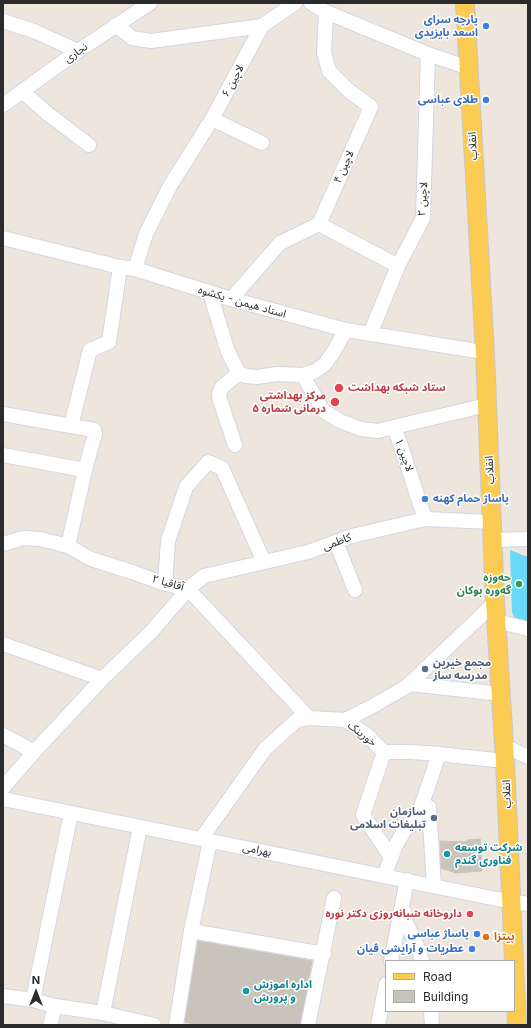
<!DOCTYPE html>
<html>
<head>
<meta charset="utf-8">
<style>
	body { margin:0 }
	#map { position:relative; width:531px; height:1028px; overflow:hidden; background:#eee6dc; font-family:Inter,sans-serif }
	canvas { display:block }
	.frame { position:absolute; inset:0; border:4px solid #2b2b2b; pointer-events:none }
	.legend { position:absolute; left:385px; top:960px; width:130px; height:52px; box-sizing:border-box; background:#fff; border:1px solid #aaa; margin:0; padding:5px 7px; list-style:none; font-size:12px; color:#2b2b2b }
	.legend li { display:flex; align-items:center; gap:8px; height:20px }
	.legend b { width:20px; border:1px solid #aaa }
	.north { position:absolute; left:16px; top:972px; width:40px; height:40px; -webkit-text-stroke:3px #fff; paint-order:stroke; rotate:0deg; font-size:11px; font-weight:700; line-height:16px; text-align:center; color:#2b2b2b }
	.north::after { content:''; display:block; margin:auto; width:14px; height:18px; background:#2b2b2b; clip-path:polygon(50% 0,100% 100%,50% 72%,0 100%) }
</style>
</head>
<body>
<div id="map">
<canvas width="531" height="1028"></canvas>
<div class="frame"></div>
<ul class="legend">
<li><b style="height:5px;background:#fbcb54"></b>Road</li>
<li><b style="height:11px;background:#c9c4bb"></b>Building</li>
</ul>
<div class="north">N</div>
</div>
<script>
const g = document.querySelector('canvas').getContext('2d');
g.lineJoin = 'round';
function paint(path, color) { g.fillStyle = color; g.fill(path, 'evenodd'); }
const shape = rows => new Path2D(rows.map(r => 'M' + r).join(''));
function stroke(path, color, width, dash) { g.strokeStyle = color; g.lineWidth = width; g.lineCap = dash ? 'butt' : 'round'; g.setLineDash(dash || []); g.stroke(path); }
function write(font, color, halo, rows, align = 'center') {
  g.font = font + ' Inter,"Noto Sans Arabic",sans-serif'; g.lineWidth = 3; g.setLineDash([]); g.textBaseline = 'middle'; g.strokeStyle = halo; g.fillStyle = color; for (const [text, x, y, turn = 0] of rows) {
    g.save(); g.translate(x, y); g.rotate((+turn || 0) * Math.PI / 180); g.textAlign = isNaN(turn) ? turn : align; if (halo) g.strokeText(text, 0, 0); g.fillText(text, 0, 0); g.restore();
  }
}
paint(shape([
	[510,550,528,557,528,624,518,620,514,617,512,612]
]), '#68d9f8');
const building = shape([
	[480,839,482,871,456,873,441,868,440,841,467,842,467,840,480,839],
	[198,941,312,961,300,1025,198,1025,185,1022,198,941]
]);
paint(building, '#c9c4bb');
stroke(building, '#cac2b6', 1);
const minor = shape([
	[311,3,326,12,428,54,469,68],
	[3,21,34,31,78,51],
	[116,25,132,38,151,41,262,26,212,119,170,186,146,234,135,269],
	[262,26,295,3],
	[22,91,48,114,89,145],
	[3,105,78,51,150,3],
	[212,119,262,143],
	[319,224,398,266],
	[3,238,120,267,135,269,231,299,346,330,471,350,485,353],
	[210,293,227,349,232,360,239,373],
	[231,299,280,243,319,224,371,107,348,90,329,71,324,53,326,12],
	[370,334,398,266,423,218,428,54],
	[239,373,246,376,257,377,277,374,303,375,322,410,340,421,361,429,378,431,394,427,402,449,425,519],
	[303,375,315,371,324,365,332,354,346,330],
	[3,414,94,430,95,434,85,470],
	[71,426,90,350,109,342,120,267],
	[394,427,487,405],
	[235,445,220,400,219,394,222,387,239,373],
	[3,455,85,470,68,546],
	[493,540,528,539],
	[336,542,355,590],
	[3,544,23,538,40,539,68,546,91,559,132,572,162,583,188,589,309,718],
	[165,584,168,541,186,487,208,462,222,468,264,562],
	[496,621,528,629],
	[3,644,102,679],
	[406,687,484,613,495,601],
	[345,720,371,707,406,687,410,684,501,694],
	[3,735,34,752],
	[505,746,528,757],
	[384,752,363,815,391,857],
	[3,788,34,752,102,679,151,632,188,589,204,576,308,552,352,536,425,519,492,522],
	[3,799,497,899,528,904],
	[429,807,434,886],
	[201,839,265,749,297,720,309,718,345,720,367,735,384,752,411,752,439,754,505,761],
	[384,876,396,845,404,831,420,810,439,754],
	[403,909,406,923,418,948,422,961],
	[191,931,324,954],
	[391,961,407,880],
	[3,996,33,1000,55,1006,103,1013,154,1025],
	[33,1000,71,813],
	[431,1011,432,1025],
	[103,1013,140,827],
	[50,1025,55,1006],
	[176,1025,191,931,210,841],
	[308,1025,334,898],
	[378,1025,386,984]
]);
const major = shape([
	[465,3,485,353,495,601,505,761,514,961],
	[514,963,517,1025]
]);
stroke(minor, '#d2d6e5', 16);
stroke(major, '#c8c8c8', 20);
stroke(minor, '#fff', 14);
stroke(major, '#fbcb54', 18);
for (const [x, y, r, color] of [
	[486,26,4,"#3f7fe0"],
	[486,100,4,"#3f7fe0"],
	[339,388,5,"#e0444e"],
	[335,402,5,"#e0444e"],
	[425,499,4,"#3f7fe0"],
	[519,584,4,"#2e9e5b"],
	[425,669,4,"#5c6f8a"],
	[434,818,4,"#5c6f8a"],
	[447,854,4,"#0f9aa8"],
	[470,914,4,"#e0444e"],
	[477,934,4,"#3f7fe0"],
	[486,937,4,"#e8710a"],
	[472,949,4,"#3f7fe0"],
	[246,991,4,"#0f9aa8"]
]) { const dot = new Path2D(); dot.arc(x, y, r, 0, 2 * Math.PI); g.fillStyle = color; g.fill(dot); stroke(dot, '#fff', 1.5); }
write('bold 11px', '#366cbe', '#fff', [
	["پارچه سرای",478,20],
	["اسعد بایزیدی",478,33],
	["طلای عباسی",478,100],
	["پاساژ حمام کهنه",433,499,"left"],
	["پاساژ عباسی",469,934],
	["عطریات و آرایشی ڤیان",464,949]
], 'right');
write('11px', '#2b2b2b', '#fff', [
	["نجاری",76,53,-35],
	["لاچین ۶",233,81,-62],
	["انقلاب",473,146,-93],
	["لاچین ۴",344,167,-66],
	["لاچین ۲",423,199,-86],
	["استاد هیمن - یکشوه",242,302,16],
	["لاچین ۱",404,455,70],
	["انقلاب",490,470,-93],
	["کاظمی",337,542,-20],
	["آقاقیا ۲",168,583,16],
	["خورینک",362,734,38],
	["انقلاب",507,794,-92],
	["بهرامی",257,850,11]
]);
write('bold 11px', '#be3a42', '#fff', [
	["ستاد شبکه بهداشت",348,388,"left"],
	["مرکز بهداشتی",326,396],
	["درمانی شماره ۵",326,409],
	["داروخانه شبانه‌روزی دکتر نوره",462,914]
], 'right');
write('bold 11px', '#27864d', '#fff', [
	["حه‌وزه",511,578],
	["گه‌وره بوکان",511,591]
], 'right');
write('bold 11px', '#4e5e75', '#fff', [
	["مجمع خیرین",433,663],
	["مدرسه ساز",433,676],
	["سازمان",426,812,"right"],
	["تبلیغات اسلامی",426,825,"right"]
], 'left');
write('bold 11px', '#0d838f', '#fff', [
	["شرکت توسعه",455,848],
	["فناوری گندم",455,861],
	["اداره اموزش",254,985],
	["و پرورش",254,998]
], 'left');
write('bold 11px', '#c56008', '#fff', [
	["پیتزا",494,937]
], 'left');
</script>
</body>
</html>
